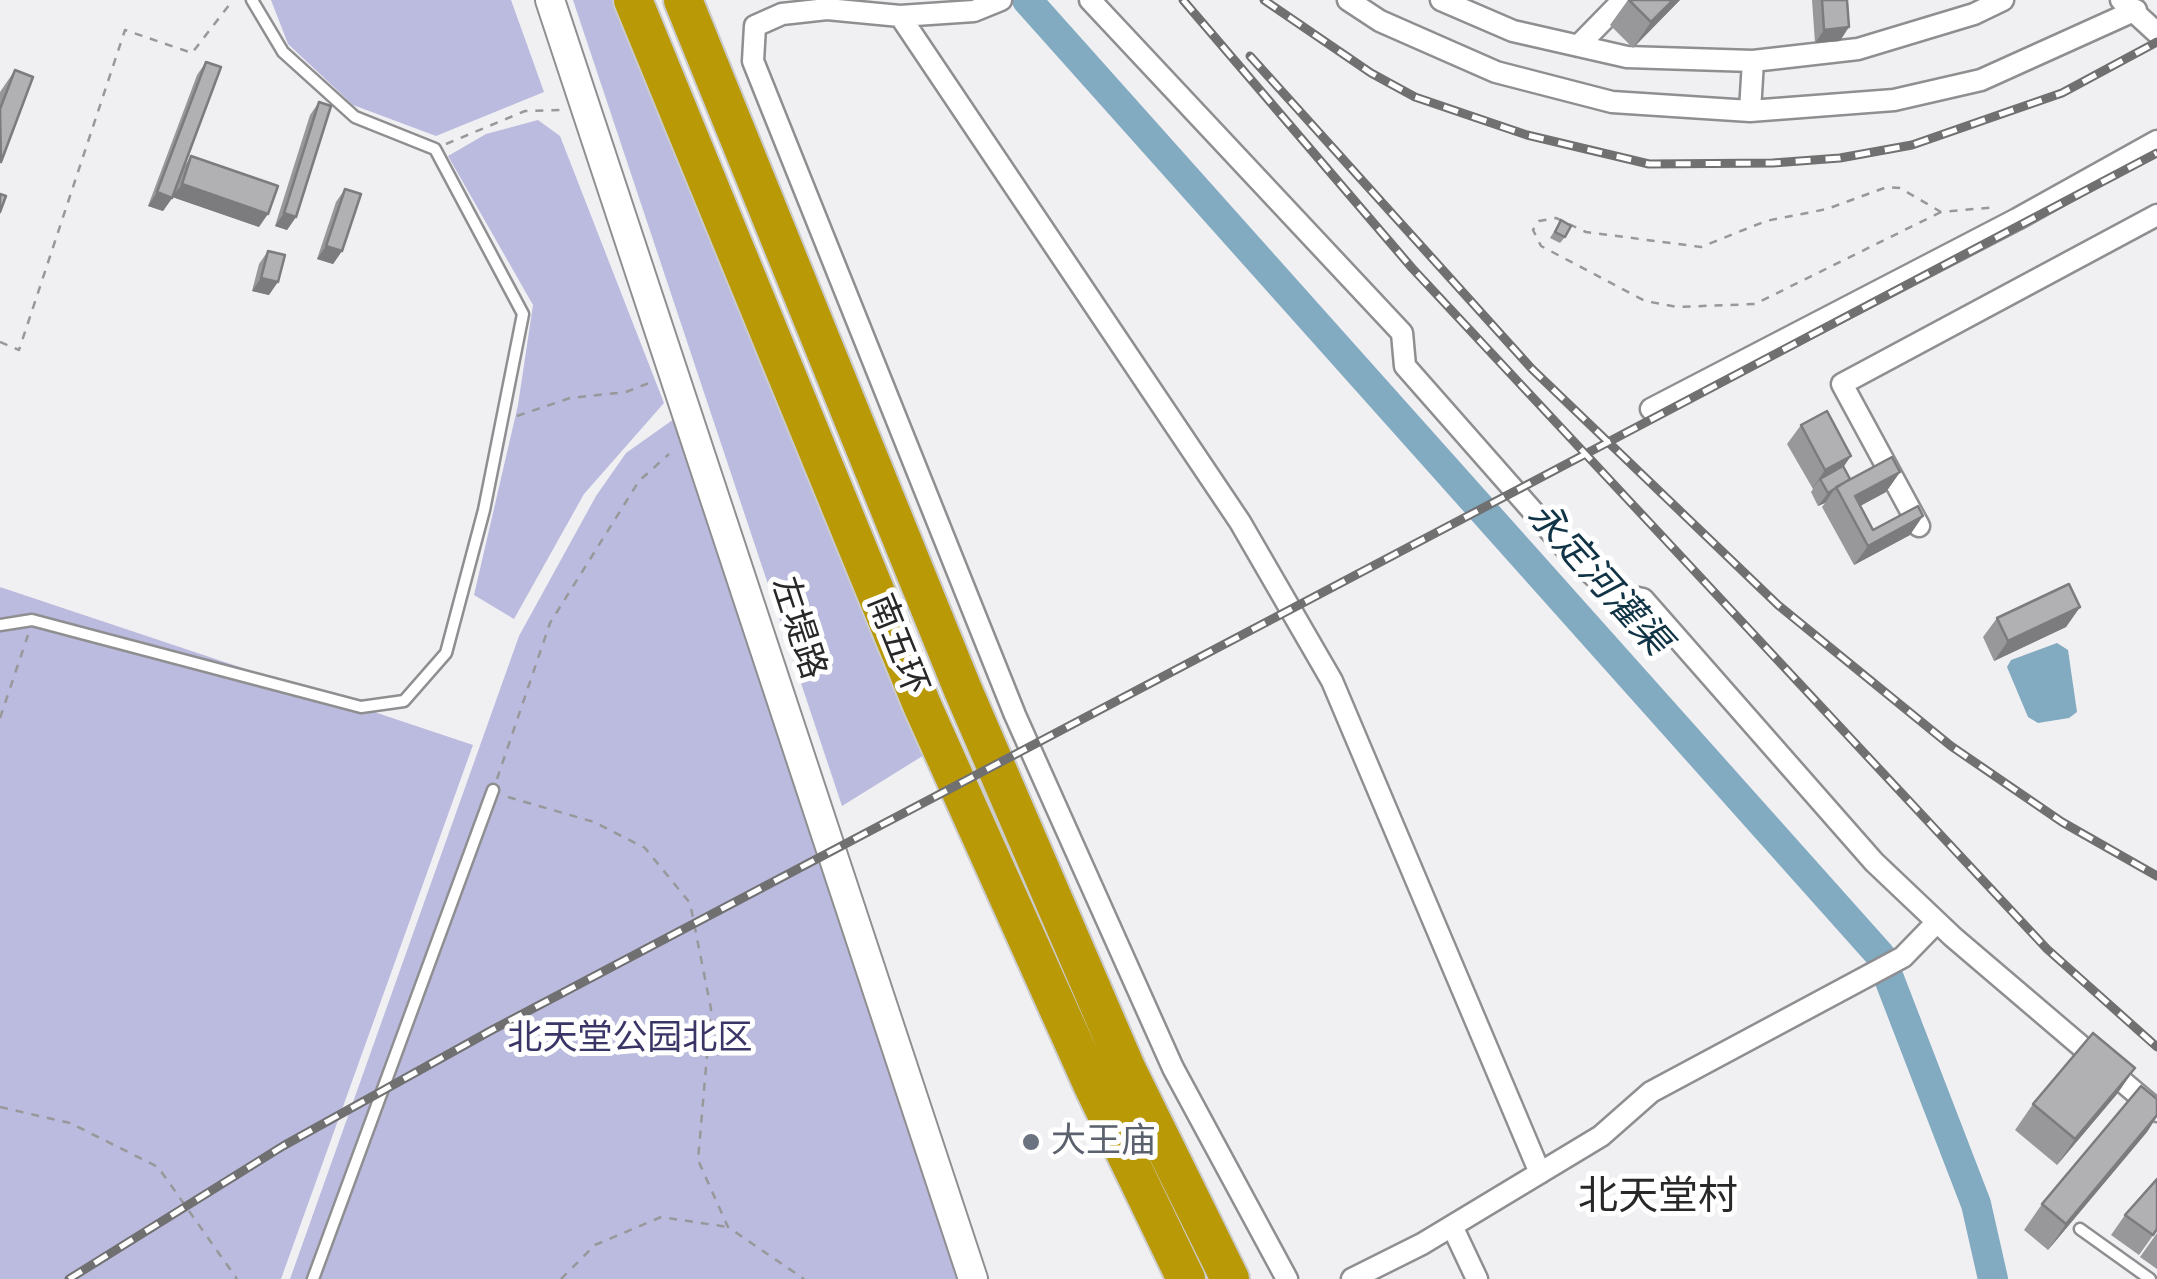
<!DOCTYPE html>
<html>
<head>
<meta charset="utf-8">
<style>
	body { margin:0 }
	canvas { display:block; background:#f0f0f3 }
</style>
</head>
<body>
<canvas width="2157" height="1279"></canvas>
<script>
const g = document.querySelector('canvas').getContext('2d');
g.lineJoin = 'round';
function paint(path, color) { g.fillStyle = color; g.fill(path, 'evenodd'); }
const shape = rows => new Path2D(rows.map(r => 'M' + r).join(''));
function stroke(path, color, width, dash) { g.strokeStyle = color; g.lineWidth = width; g.lineCap = dash ? 'butt' : 'round'; g.setLineDash(dash || []); g.stroke(path); }
function write(font, color, halo, rows, align = 'center') {
  g.font = font + ' "PT Sans","Noto Sans SC",sans-serif'; g.lineWidth = 10; g.setLineDash([]); g.textBaseline = 'middle'; g.strokeStyle = halo; g.fillStyle = color; for (const [text, x, y, turn = 0] of rows) {
    g.save(); g.translate(x, y); g.rotate((+turn || 0) * Math.PI / 180); g.textAlign = isNaN(turn) ? turn : align; if (halo) g.strokeText(text, 0, 0); g.fillText(text, 0, 0); g.restore();
  }
}
paint(shape([
	[271,0,511,0,544,92,436,136,353,105,288,44],
	[573,0,616,0,929,752,842,806],
	[538,120,560,136,664,403,584,494,514,619,474,595,518,405,533,305,448,156,486,134],
	[674,419,960,1279,290,1279,519,636,596,496,626,453],
	[0,587,473,745,281,1279,0,1279]
]), '#babbde');
paint(shape([
	[2057,643,2068,650,2077,712,2069,718,2038,723,2028,717,2007,667,2011,660]
]), '#82aac0');
stroke(shape([
	[1027,0,1880,955,1976,1204,1993,1279]
]), '#82aac0', 30);
const service = shape([
	[0,625,32,620,361,707,404,701,446,653,484,510,523,314,435,149,355,117,283,52,252,0],
	[2080,1229,2150,1279],
	[313,1279,493,790]
]);
const minor = shape([
	[1001,0,974,11,900,16,827,9,782,14,755,26,753,61,1015,715,1173,1068,1287,1279],
	[1090,0,1402,333,1405,366,1574,558,1613,593,1643,599,1874,862,1953,937,2157,1111],
	[1348,0,1380,21,1496,72,1612,102,1750,111,1894,100,1981,80,2136,10],
	[1441,0,1513,31,1627,57,1753,61,1858,49,1974,14,2003,0],
	[2121,0,2157,33],
	[900,16,1240,522,1332,681,1540,1173],
	[1578,46,1623,0],
	[1750,111,1753,61],
	[1651,409,2017,219,2157,141],
	[1919,526,1842,384,2157,215],
	[1452,1226,1477,1279],
	[1352,1279,1422,1244,1601,1136,1651,1092,1903,957,1937,922]
]);
const secondary = shape([
	[550,0,973,1279]
]);
const motorway = shape([
	[633,0,922,705,1093,1086,1186,1279],
	[683,0,963,690,1127,1070,1230,1279]
]);
stroke(service, '#8f8f92', 15);
stroke(minor, '#8f8f92', 25);
stroke(secondary, '#8f8f92', 32);
stroke(motorway, '#cbcbcc', 42);
stroke(shape([
	[446,144,525,111,560,110,560,103],
	[1941,212,1755,304,1677,307,1645,301,1541,246,1533,230,1539,221,1556,218,1586,232,1701,247,1766,221,1827,209,1887,187,1900,188,1941,212,1997,207],
	[0,342,19,350,125,30,192,53,233,0],
	[517,416,570,398,626,392,654,381],
	[0,718,28,635],
	[497,779,550,623,639,481,669,454],
	[508,797,594,822,645,848,690,903,711,1009,698,1160,728,1227,804,1279],
	[0,1107,70,1123,158,1167,237,1279],
	[561,1279,595,1245,661,1217,728,1227]
]), '#98989a', 2.5, [8, 8]);
stroke(service, '#fff', 10);
stroke(minor, '#fff', 20);
stroke(secondary, '#fff', 28);
stroke(motorway, '#ba9906', 38);
const rail = shape([
	[1183,0,1412,268,2047,949,2157,1047],
	[1264,0,1371,73,1415,97,1527,135,1649,164,1773,163,1840,158,1912,145,2062,93,2157,42],
	[1250,56,1532,369,1778,605,1951,746,2062,822,2157,876],
	[69,1279,283,1146,492,1030,2157,153]
]);
stroke(rail, '#707071', 9);
stroke(rail, '#fff', 5, [15]);
paint(shape([
	[1628,0,1680,0,1633,48,1610,25],
	[1812,0,1847,0,1840,41,1815,43],
	[206,62,184,167,191,156,259,227,173,197,163,211,148,206,197,75],
	[15,70,0,164,0,92],
	[319,102,296,217,287,230,275,226,310,115],
	[345,189,342,251,333,264,317,259,336,202],
	[1561,220,1565,237,1560,243,1550,238],
	[268,251,269,295,252,291,259,264],
	[1801,425,1844,467,1850,479,1900,472,1886,492,1860,506,1873,530,1910,535,1854,565,1822,507,1825,503,1818,506,1811,492,1813,489,1787,444],
	[2080,607,2066,627,1994,661,1983,637,1997,618],
	[2135,1068,2117,1094,2057,1165,2015,1130,2033,1104],
	[2157,1099,2157,1117,2147,1132,2048,1250,2024,1230,2042,1204],
	[2125,1215,2157,1230,2139,1255,2111,1235],
	[2157,1233,2157,1269,2140,1257]
]), '#989799');
paint(shape([
	[1673,0,1680,0,1633,48,1651,22],
	[1849,27,1840,41,1815,43,1824,30],
	[182,184,268,214,259,227,172,197],
	[157,192,172,198,163,211,148,206],
	[284,213,296,217,287,230,275,226],
	[326,246,342,251,333,264,317,259],
	[261,278,278,282,269,295,252,291],
	[1851,456,1838,475,1820,479,1812,489,1825,470],
	[1900,472,1886,492,1849,512,1855,496],
	[1834,490,1825,503,1818,506,1828,493],
	[1923,516,1910,535,1854,565,1868,546],
	[2080,607,2066,627,1994,661,2008,641],
	[2135,1068,2117,1094,2057,1165,2075,1139],
	[2157,1115,2147,1132,2048,1250,2066,1224]
]), '#7c7b7d');
const building = shape([
	[1629,0,1673,0,1651,22,1629,0],
	[1822,0,1847,0,1849,27,1824,30,1822,0],
	[206,62,221,67,172,198,157,192,206,62],
	[15,70,33,77,1,162,0,109,15,70],
	[319,102,331,106,296,217,284,213,319,102],
	[191,156,278,186,268,214,182,184,191,156],
	[345,189,361,194,342,251,326,246,345,189],
	[0,194,6,196,0,212,0,194],
	[1561,220,1571,226,1565,237,1555,232,1561,220],
	[268,251,285,255,278,282,261,278,268,251],
	[1827,411,1851,456,1825,470,1801,425,1827,411],
	[1892,457,1900,472,1855,496,1873,530,1918,506,1923,516,1868,546,1836,487,1892,457],
	[1843,466,1850,479,1828,493,1820,479,1843,466],
	[2069,584,2080,607,2008,641,1997,618,2069,584],
	[2093,1033,2135,1068,2075,1139,2033,1104,2093,1033],
	[2141,1086,2157,1099,2157,1115,2066,1224,2042,1204,2141,1086],
	[2157,1179,2157,1229,2153,1235,2125,1215,2157,1179]
]);
paint(building, '#b1b0b2');
stroke(building, '#7c7b7d', 2.5);
for (const [x, y, r, color] of [
	[1031,1142,10,"#6b7280"]
]) { const dot = new Path2D(); dot.arc(x, y, r, 0, 2 * Math.PI); g.fillStyle = color; g.fill(dot); stroke(dot, '#fff', 4); }
write('35px', '#282829', '#fff', [
	["左堤路",798,628,72],
	["南五环",897,645,68]
]);
write('35px', '#393667', '#fff', [
	["北天堂公园北区",630,1039]
]);
write('35px', '#5b616d', '#fff', [
	["大王庙",1051,1142]
], 'left');
write('italic 38px', '#103445', '#fff', [
	["永定河灌渠",1598,579,48]
]);
write('40px', '#282829', '#fff', [
	["北天堂村",1658,1198]
]);
</script>
</body>
</html>
